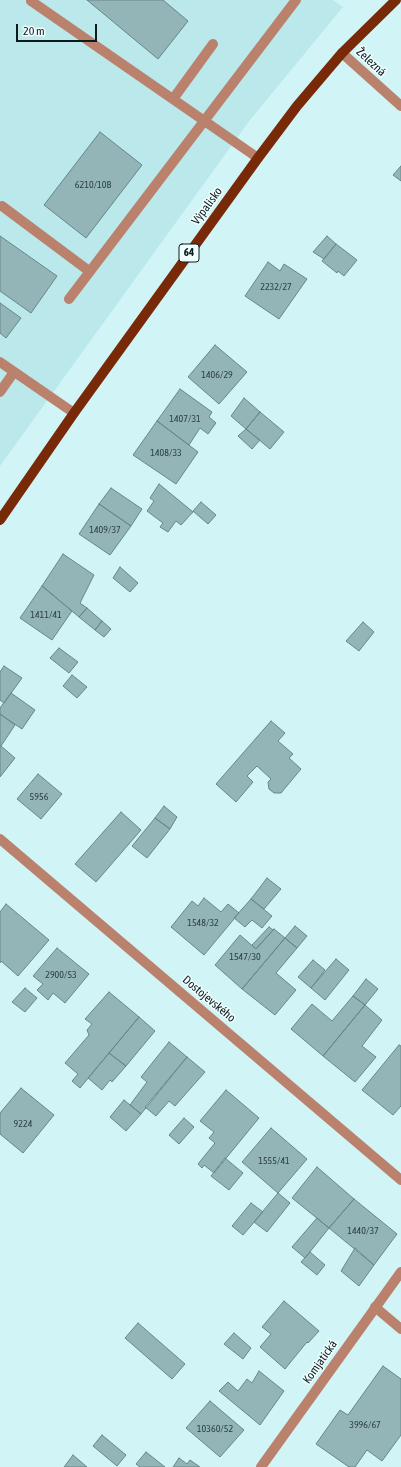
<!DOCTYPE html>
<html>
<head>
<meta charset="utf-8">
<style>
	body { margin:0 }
	#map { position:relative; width:401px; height:1467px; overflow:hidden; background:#d1f5f7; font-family:"Asap Condensed",sans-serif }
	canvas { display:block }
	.scale { position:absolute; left:16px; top:24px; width:81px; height:18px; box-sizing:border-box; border:2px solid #0e1b1c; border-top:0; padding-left:5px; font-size:12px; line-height:14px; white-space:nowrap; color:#0e1b1c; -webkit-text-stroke:3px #effefe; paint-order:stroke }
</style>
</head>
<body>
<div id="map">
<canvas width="401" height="1467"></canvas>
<div class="scale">20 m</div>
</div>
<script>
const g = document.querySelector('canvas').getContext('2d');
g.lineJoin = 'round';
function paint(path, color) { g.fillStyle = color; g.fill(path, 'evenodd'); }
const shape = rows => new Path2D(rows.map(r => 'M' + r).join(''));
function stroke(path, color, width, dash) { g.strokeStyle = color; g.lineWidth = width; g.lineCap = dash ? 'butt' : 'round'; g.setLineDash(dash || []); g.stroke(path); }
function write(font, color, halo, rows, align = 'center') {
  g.font = font + ' "Asap Condensed",sans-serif'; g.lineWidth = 3; g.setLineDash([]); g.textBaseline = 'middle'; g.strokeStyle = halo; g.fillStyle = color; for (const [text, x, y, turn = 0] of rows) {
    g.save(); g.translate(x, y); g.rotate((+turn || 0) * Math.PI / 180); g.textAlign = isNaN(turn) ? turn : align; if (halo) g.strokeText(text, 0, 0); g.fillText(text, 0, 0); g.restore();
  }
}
paint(shape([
	[0,0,333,0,343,7,250,120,0,466]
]), '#bae8eb');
const building = shape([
	[87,0,163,0,188,21,158,59,87,0],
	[100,132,142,165,86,238,44,205,100,132],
	[401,166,401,181,393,175,401,166],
	[0,236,57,276,31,313,0,291,0,236],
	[327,236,336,244,324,259,313,252,327,236],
	[336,244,357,260,344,276,338,271,337,273,322,261,336,244],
	[268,262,280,271,284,264,307,279,279,319,245,296,268,262],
	[0,303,21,318,6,338,0,333,0,303],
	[215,345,247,372,219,404,188,377,215,345],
	[180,389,212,412,209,417,216,423,208,434,200,428,189,445,157,421,180,389],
	[244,398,260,412,246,429,231,416,244,398],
	[260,412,284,432,270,449,246,429,260,412],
	[157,421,198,452,176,484,133,455,157,421],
	[246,429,260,440,252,449,238,436,246,429],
	[159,484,193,512,181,525,176,521,168,532,160,527,163,523,147,511,154,501,150,498,159,484],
	[111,488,142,509,131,526,99,504,111,488],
	[201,502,216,515,208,524,193,511,201,502],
	[99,504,131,526,110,555,79,534,99,504],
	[63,554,94,575,80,603,87,608,79,617,42,586,63,554],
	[120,567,138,583,130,592,113,578,120,567],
	[42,586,72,611,52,640,20,618,42,586],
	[87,608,102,621,95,630,79,617,87,608],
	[102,621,111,629,104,637,95,630,102,621],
	[363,622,374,632,359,651,346,641,363,622],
	[59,648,78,662,69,673,50,658,59,648],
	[4,666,22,678,4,703,0,700,0,672,4,666],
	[72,675,87,687,77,698,63,686,72,675],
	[11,693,35,710,22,729,0,714,0,708,11,693],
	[0,714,15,725,1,746,15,758,0,777,0,714],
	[271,721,285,733,278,741,293,754,289,758,301,769,281,793,274,793,269,789,268,782,271,779,257,766,247,776,253,782,236,802,216,784,271,721],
	[38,774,62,794,41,819,17,799,38,774],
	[164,806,177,817,170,829,155,818,164,806],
	[121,812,141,830,96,882,75,864,121,812],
	[155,818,170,829,147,858,132,846,155,818],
	[267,878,281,889,264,909,251,899,267,878],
	[204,898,221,912,228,904,239,913,204,955,171,927,192,901,198,906,204,898],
	[251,899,272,916,262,928,252,920,245,927,234,918,251,899],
	[6,904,49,940,18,976,1,961,0,963,0,912,6,904],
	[295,926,307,936,297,948,285,938,295,926],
	[269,927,273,930,256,949,252,945,269,927],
	[274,929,285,938,242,989,215,965,240,935,256,949,274,929],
	[285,938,297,948,276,973,296,990,275,1015,242,989,285,938],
	[57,948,89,974,65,1003,53,993,48,1000,37,990,43,984,33,976,57,948],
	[336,959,349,970,325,1000,311,988,336,959],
	[313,960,325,970,311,988,298,977,313,960],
	[366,979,378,989,365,1005,353,996,366,979],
	[25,988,37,998,25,1012,12,1002,25,988],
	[109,992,139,1017,80,1088,72,1081,78,1074,65,1063,89,1035,87,1030,92,1024,85,1019,109,992],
	[353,996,365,1005,323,1056,291,1029,312,1004,332,1021,353,996],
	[365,1005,382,1020,362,1046,376,1057,355,1082,323,1056,365,1005],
	[139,1017,155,1031,126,1066,109,1053,139,1017],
	[169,1042,187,1057,141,1114,130,1105,147,1082,141,1077,169,1042],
	[399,1045,401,1046,401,1106,393,1115,362,1090,399,1045],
	[109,1053,126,1066,112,1082,110,1080,102,1090,88,1078,109,1053],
	[187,1057,205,1072,175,1106,169,1101,156,1116,145,1107,187,1057],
	[21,1088,54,1115,23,1153,0,1134,0,1113,21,1088],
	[226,1090,259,1118,214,1173,204,1165,202,1168,198,1164,215,1143,209,1138,214,1132,200,1121,226,1090],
	[124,1100,141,1114,126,1131,110,1117,124,1100],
	[184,1118,194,1127,179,1144,169,1135,184,1118],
	[271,1128,307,1159,278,1193,242,1162,271,1128],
	[225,1158,243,1173,229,1190,211,1176,225,1158],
	[317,1167,354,1199,329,1228,292,1198,317,1167],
	[278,1193,290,1203,267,1232,254,1222,278,1193],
	[354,1199,397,1234,374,1265,329,1228,354,1199],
	[251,1203,263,1212,243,1235,232,1226,251,1203],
	[317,1218,329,1228,305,1258,292,1247,317,1218],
	[355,1248,374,1265,359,1286,341,1271,355,1248],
	[310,1252,325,1265,317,1275,301,1262,310,1252],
	[284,1301,319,1331,308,1343,307,1342,285,1369,260,1347,271,1334,262,1327,284,1301],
	[138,1323,185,1364,172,1379,125,1338,138,1323],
	[234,1333,251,1348,243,1359,224,1344,234,1333],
	[383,1366,401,1379,401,1435,382,1461,367,1450,355,1467,349,1467,316,1444,340,1410,348,1415,383,1366],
	[259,1371,284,1391,260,1425,219,1391,228,1382,238,1391,247,1379,252,1383,259,1371],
	[210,1401,244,1430,220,1457,186,1428,210,1401],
	[102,1435,126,1455,117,1466,93,1446,102,1435],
	[146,1452,165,1467,140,1467,136,1464,146,1452],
	[73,1455,87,1467,64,1467,73,1455],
	[179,1458,187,1464,190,1460,200,1467,173,1467,179,1458]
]);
paint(building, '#93b5b7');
stroke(building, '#668789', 1);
stroke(shape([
	[31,1,258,158],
	[173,99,213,44],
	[2,206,89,271],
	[69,299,296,0],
	[0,362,74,413],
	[0,392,14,372],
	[375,1307,401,1329]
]), '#ba816d', 10);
stroke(shape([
	[342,53,401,106],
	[0,839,401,1180],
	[261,1467,401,1272]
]), '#ba816d', 10);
stroke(shape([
	[0,520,74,413,258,158,297,106,342,53,396,0]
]), '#782a08', 10);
write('10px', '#2f4243', null, [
	["6210/10B",93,185],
	["2232/27",276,287],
	["1406/29",217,375],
	["1407/31",185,419],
	["1408/33",166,453],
	["1409/37",105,530],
	["1411/41",46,615],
	["5956",39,797],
	["1548/32",203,923],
	["1547/30",245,957],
	["2900/53",61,975],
	["9224",23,1124],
	["1555/41",274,1161],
	["1440/37",363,1231],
	["3996/67",365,1425],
	["10360/52",215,1429]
]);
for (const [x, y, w] of [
	[189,253,20]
]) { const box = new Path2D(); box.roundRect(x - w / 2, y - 9, w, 18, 3); g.fillStyle = '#effefe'; g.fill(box); stroke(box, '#0e1b1c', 1); }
write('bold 11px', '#0e1b1c', null, [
	["64",189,253]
]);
write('12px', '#0e1b1c', '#effefe', [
	["Železná",371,62,43],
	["Výpalisko",207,206,-54],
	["Dostojevského",209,999,40],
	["Komjatická",320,1362,-55]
]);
</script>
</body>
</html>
